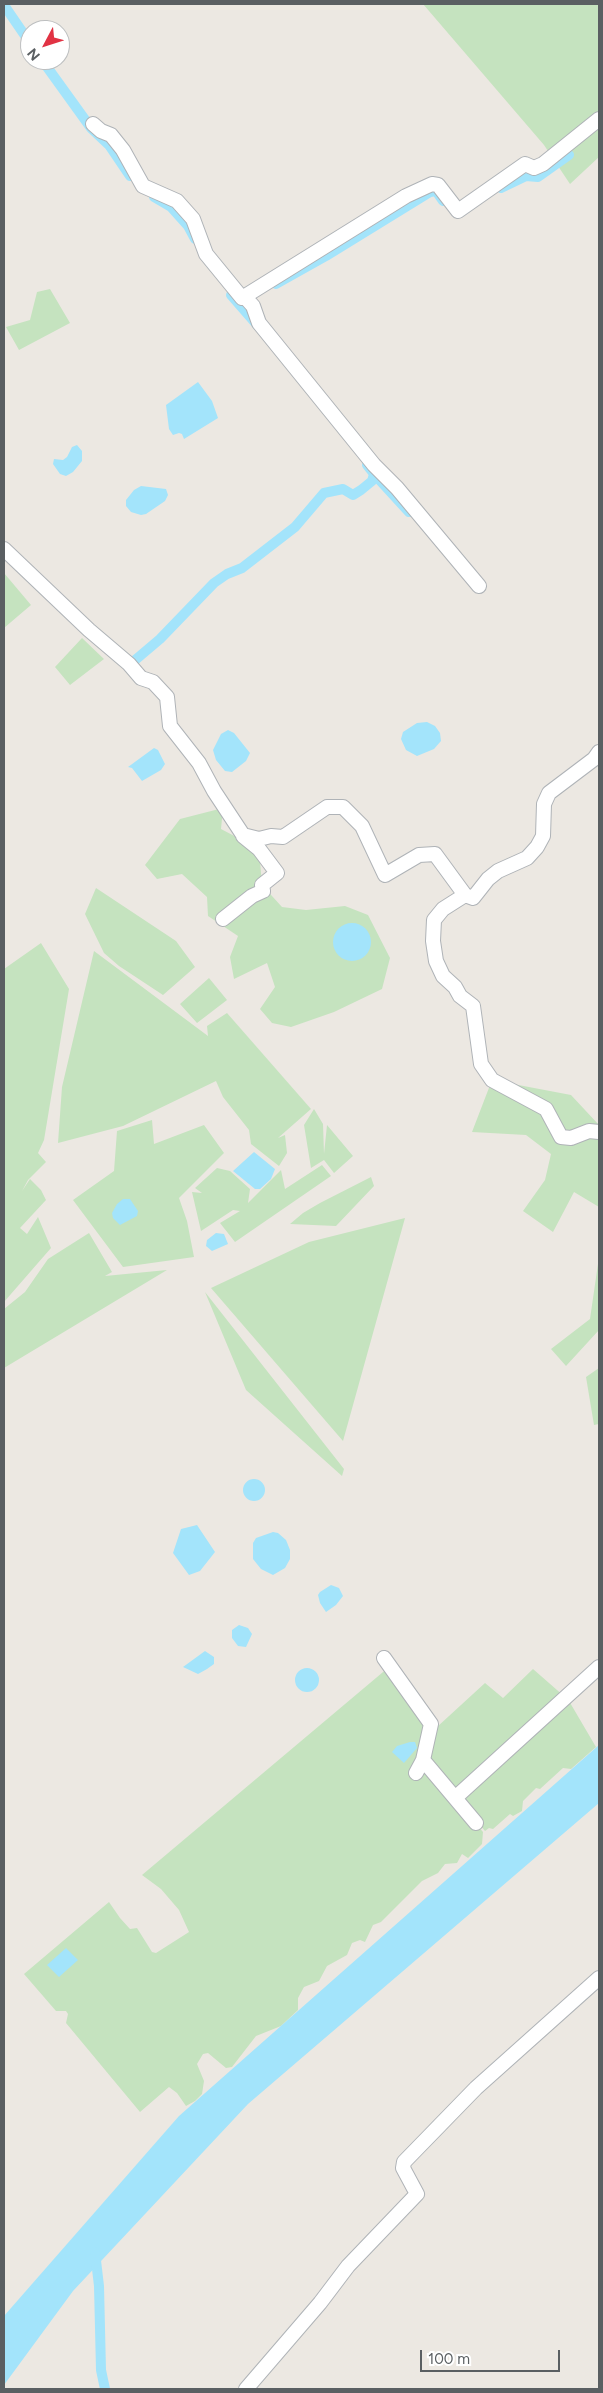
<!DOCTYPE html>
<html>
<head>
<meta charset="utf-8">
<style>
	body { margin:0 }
	#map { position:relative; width:603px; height:2393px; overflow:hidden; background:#ece8e2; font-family:Figtree,sans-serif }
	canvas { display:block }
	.frame { position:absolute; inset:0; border:5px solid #5a5f62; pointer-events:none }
	.north { position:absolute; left:20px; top:20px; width:50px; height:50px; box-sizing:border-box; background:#fff; border:1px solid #bdbfc0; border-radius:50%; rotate:230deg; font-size:14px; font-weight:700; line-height:20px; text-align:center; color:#5a5f62 }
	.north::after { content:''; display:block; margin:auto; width:18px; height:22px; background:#e13344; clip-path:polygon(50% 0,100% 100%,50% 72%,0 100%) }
	.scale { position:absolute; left:420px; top:2350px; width:140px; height:22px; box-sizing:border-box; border:2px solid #5a5f62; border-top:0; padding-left:6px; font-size:15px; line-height:18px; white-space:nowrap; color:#5a5f62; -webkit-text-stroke:4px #fff; paint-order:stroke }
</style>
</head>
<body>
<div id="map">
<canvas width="603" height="2393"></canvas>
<div class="frame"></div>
<div class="north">N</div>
<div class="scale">100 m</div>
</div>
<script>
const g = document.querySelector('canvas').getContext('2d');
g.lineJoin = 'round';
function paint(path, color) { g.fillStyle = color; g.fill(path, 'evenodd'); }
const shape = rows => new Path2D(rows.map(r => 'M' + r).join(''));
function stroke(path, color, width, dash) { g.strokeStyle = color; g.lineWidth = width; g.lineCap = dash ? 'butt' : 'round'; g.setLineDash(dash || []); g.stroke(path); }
paint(shape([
	[423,4,599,4,599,157,570,184,544,145],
	[50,289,70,323,19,350,6,327,30,320,37,292],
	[4,573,31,605,4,628,4,572],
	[82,638,104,659,70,685,55,667],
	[223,808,221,829,259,849,262,885,282,907,306,910,345,906,368,915,390,958,382,989,334,1012,291,1027,272,1023,260,1009,275,987,267,963,234,979,230,957,238,936,208,916,207,897,182,874,157,879,145,865,180,819],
	[96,888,176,941,195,967,163,995,119,966,104,953,85,914],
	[41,943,69,989,44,1140,38,1153,46,1162,28,1180,22,1191,30,1179,41,1190,46,1200,20,1228,27,1234,38,1217,51,1248,4,1302,4,969],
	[94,951,208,1036,207,1026,227,1013,311,1109,278,1138,285,1135,287,1153,279,1166,251,1144,249,1130,223,1097,216,1081,123,1126,58,1143,62,1087],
	[209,978,227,1000,197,1023,180,1004],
	[492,1080,571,1095,599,1125,599,1207,574,1192,553,1232,523,1211,545,1180,551,1154,526,1135,472,1132],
	[314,1109,323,1124,324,1154,327,1125,353,1156,334,1173,324,1160,311,1168,304,1125],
	[152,1120,154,1144,204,1125,224,1153,179,1198,187,1221,194,1257,123,1267,73,1200,114,1171,117,1131],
	[322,1165,331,1176,235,1242,220,1223,240,1211,233,1210,201,1231,192,1192,202,1193,195,1188,217,1168,230,1171,250,1189,248,1203,281,1170,285,1189],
	[371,1177,374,1186,336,1226,290,1224,303,1213,320,1203],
	[405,1218,343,1441,211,1288,309,1242],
	[89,1233,112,1272,105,1276,167,1270,4,1368,4,1309,25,1292,48,1259],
	[599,1257,599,1330,566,1366,551,1349,590,1319],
	[205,1292,344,1469,342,1476,246,1390],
	[599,1368,599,1424,594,1425,586,1377],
	[389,1667,430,1725,423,1763,483,1832,482,1844,468,1858,462,1854,457,1863,445,1864,438,1873,422,1881,381,1922,373,1925,365,1942,360,1940,352,1943,347,1955,327,1966,319,1981,304,1987,298,1998,298,2010,281,2026,256,2036,232,2067,226,2068,208,2053,203,2054,197,2064,204,2081,202,2094,195,2101,186,2106,177,2093,169,2087,140,2112,66,2023,68,2014,66,2011,56,2011,24,1974,109,1902,120,1918,130,1929,137,1928,152,1952,156,1953,189,1932,179,1910,161,1889,142,1875],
	[533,1669,565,1697,455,1796,425,1760,437,1727,485,1683,503,1698],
	[569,1701,596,1747,571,1769,563,1768,540,1789,536,1788,523,1801,522,1811,513,1816,510,1814,493,1829,489,1828,485,1831,458,1798]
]), '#c5e3bf');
paint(shape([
	[198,382,212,401,218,418,184,439,182,434,179,433,173,435,169,429,166,405],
	[77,445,82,451,82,461,73,472,66,476,60,474,53,464,54,459,63,460,67,457,72,447],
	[141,486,166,489,168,495,165,501,146,514,141,515,131,512,126,506,126,500,134,490],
	[427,722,435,726,440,733,441,741,434,749,417,756,406,750,401,739,403,732,417,723],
	[228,730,234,733,250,753,246,761,232,772,225,771,216,760,213,750,221,734],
	[154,748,158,750,165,764,161,770,142,781,132,768,128,767],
	'333 942a19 19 0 1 1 38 0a19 19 0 1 1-38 0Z',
	[254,1152,275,1169,271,1179,260,1189,255,1189,233,1171],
	[123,1199,130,1199,138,1211,137,1216,120,1225,113,1218,112,1213,117,1204],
	[216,1233,224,1234,228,1244,212,1251,206,1246,207,1240],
	'243 1490a11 11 0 1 1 22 0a11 11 0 1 1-22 0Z',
	[197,1525,215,1552,200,1571,189,1575,173,1553,181,1529],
	[273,1532,278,1533,286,1540,290,1550,290,1559,285,1568,273,1575,261,1569,253,1559,253,1543,256,1538],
	[331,1585,339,1588,343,1596,336,1605,326,1612,320,1603,318,1595,320,1592],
	[239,1625,248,1628,252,1634,246,1647,238,1646,232,1638,232,1630],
	[205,1651,214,1657,214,1664,207,1669,198,1674,183,1667],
	'295 1680a12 12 0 1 1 24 0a12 12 0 1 1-24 0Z',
	[410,1742,415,1742,417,1748,404,1763,392,1752,397,1746],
	[599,1745,599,1803,248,2104,73,2291,4,2385,4,2316,179,2116],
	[66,1948,78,1960,59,1977,47,1965]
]), '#a3e4fb');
stroke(shape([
	[4,5,30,43],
	[42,60,91,128,109,145,130,176],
	[501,188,526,176,538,177,569,155],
	[154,197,171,207,188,226,195,239],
	[276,284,326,256,430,192,436,191,443,201],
	[231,295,258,326],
	[376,476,409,512],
	[134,661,160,639,214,583,227,574,242,568,295,527,324,493,343,489,353,495,361,490,372,481,374,474,367,465],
	[95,2252,99,2286,101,2370,105,2389]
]), '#a3e4fb', 10);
const minor = shape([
	[93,124,101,131,111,135,123,150,143,186,177,201,193,219,206,254,242,298,406,196,432,184,438,185,458,211,525,164,534,168,543,164,599,119],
	[244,296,253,306,259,323,374,465,397,488,479,586],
	[4,549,89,630,129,664,141,678,153,682,167,697,170,726,199,763,214,791,243,835,259,839,271,836,283,837,327,807,343,807,362,826,385,875,419,855,435,854,465,895],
	[599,752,594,759,549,793,544,804,543,836,537,847,527,858,498,871,488,879,473,898,465,895,443,909,434,920,433,941,436,961,443,976,455,987,460,996,473,1006,481,1064,492,1080,546,1109,561,1137,571,1138,589,1131,599,1132],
	[223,919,252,896,263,891,262,885,277,873,259,849,243,836],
	[384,1658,431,1724,423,1760,416,1773],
	[423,1760,476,1823],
	[455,1798,599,1667],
	[246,2389,320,2303,348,2266,417,2194,403,2168,404,2162,476,2088,599,1978]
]);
stroke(minor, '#afb3b7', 16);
stroke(minor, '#fff', 14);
</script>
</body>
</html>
